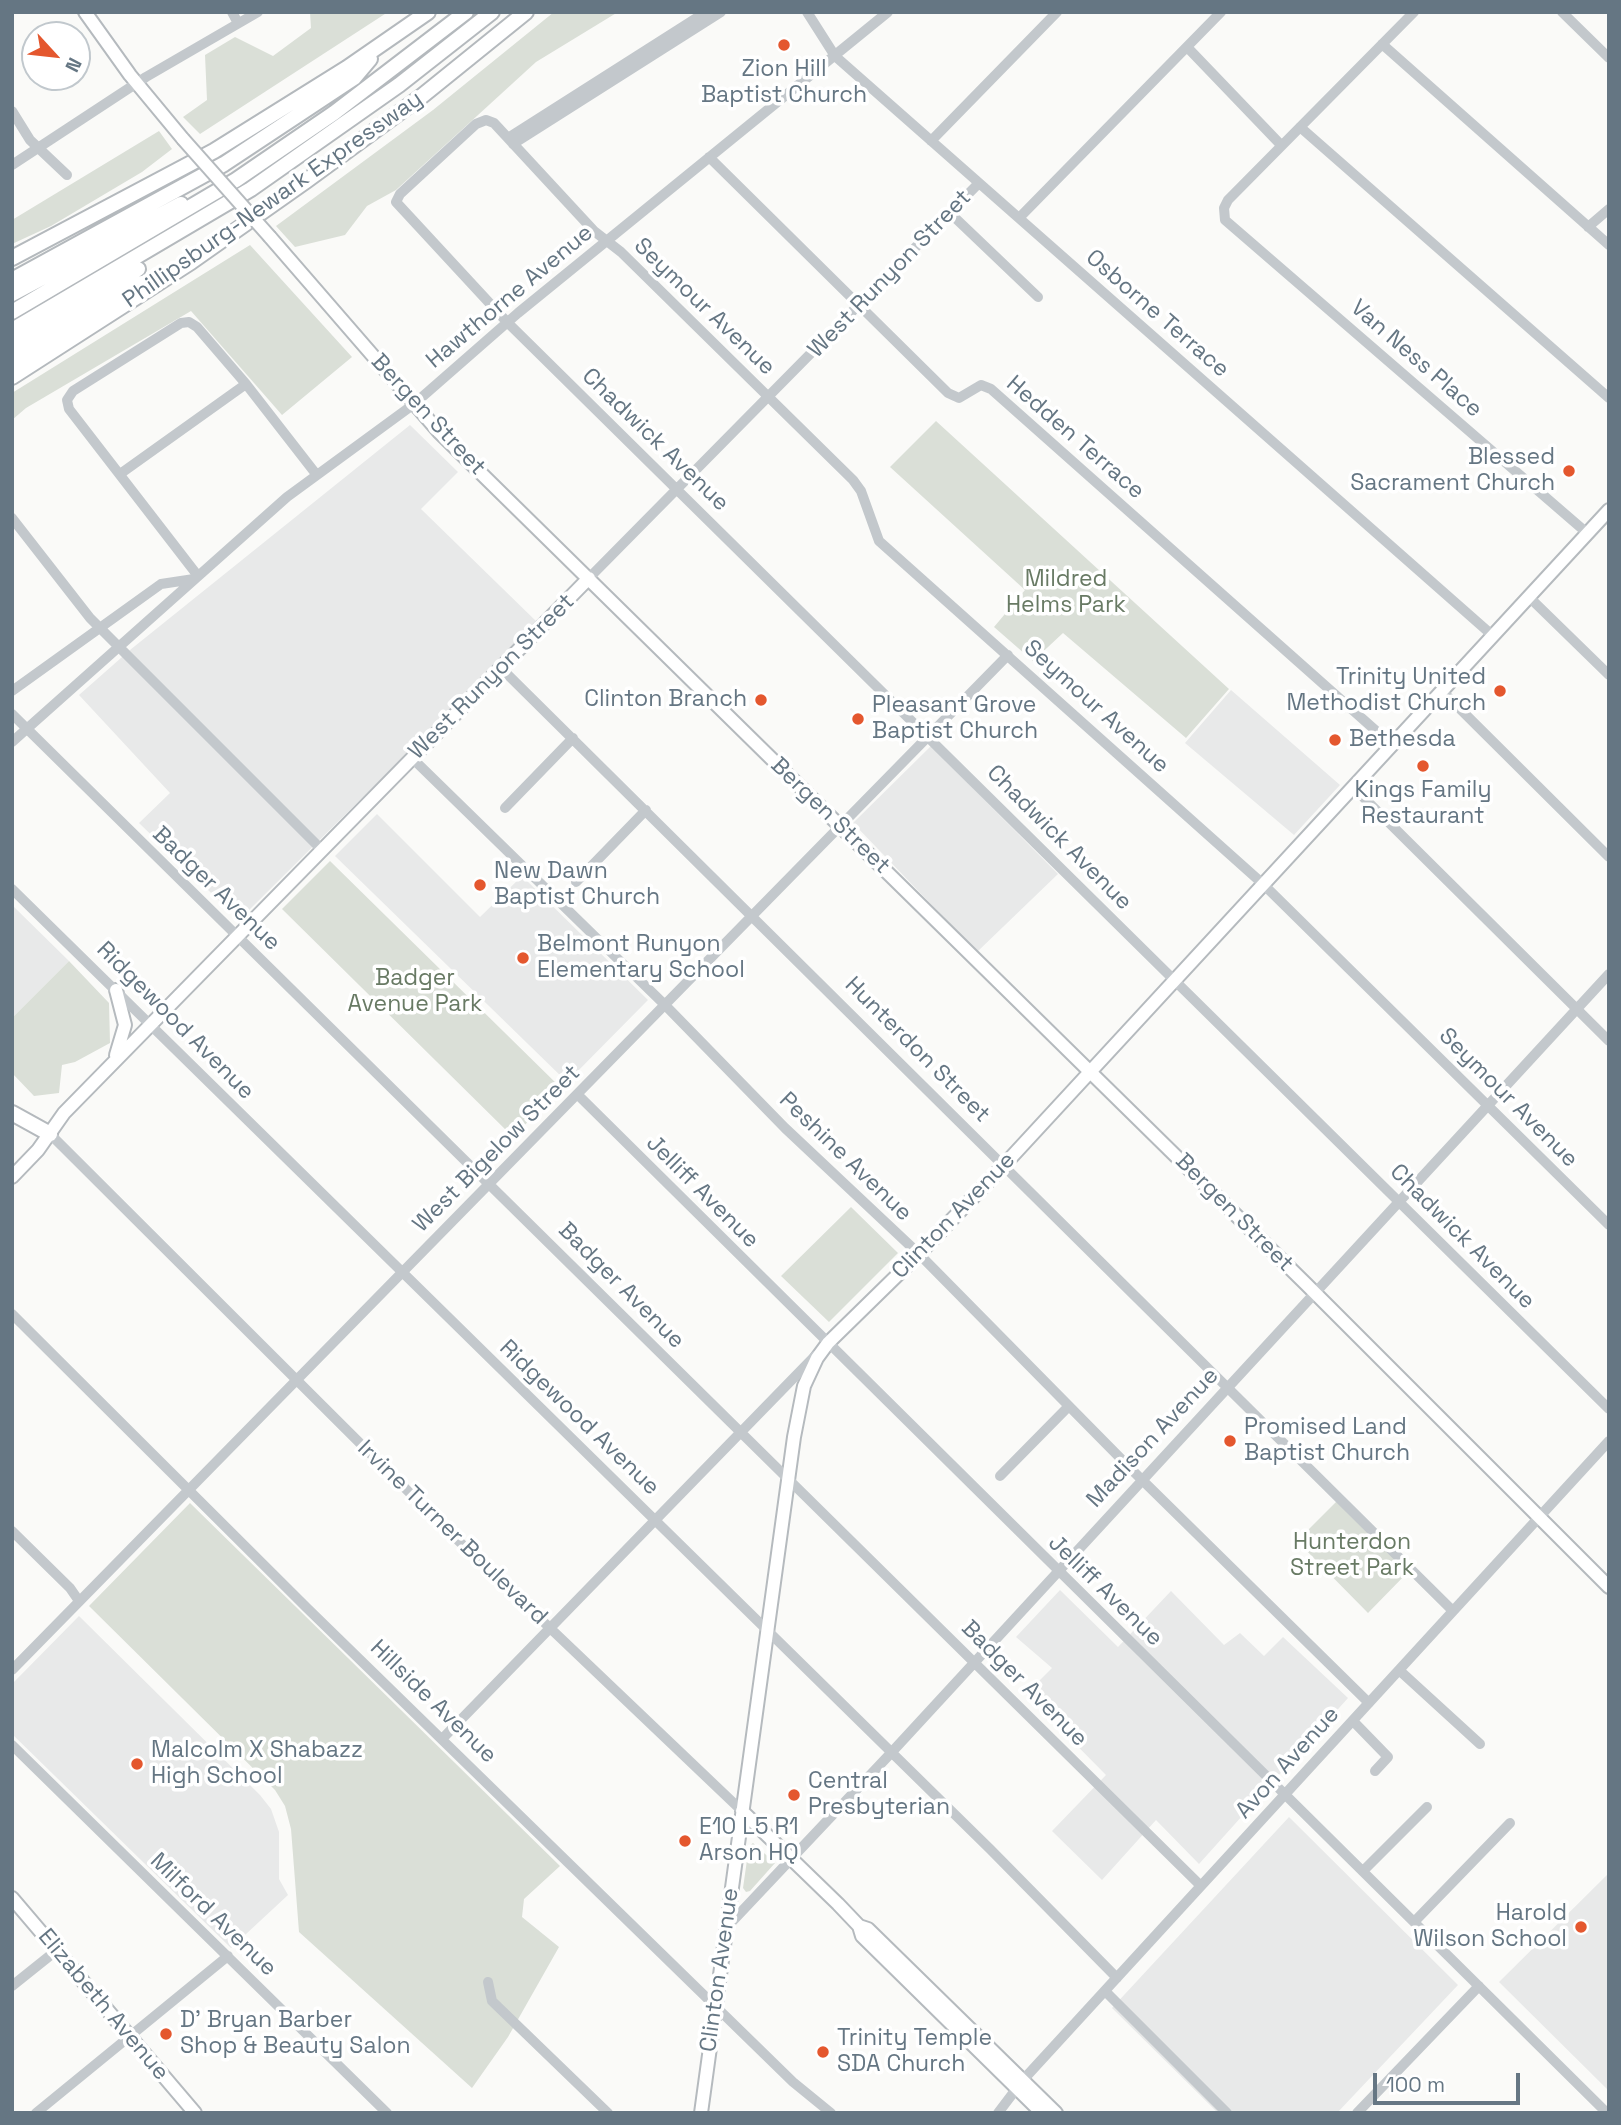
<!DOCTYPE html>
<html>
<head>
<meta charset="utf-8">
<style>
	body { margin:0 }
	#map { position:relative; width:1621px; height:2125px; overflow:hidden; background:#fafaf8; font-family:"Space Grotesk",sans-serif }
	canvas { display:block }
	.frame { position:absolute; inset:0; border:14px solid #657683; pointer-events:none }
	.north { position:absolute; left:21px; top:21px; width:70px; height:70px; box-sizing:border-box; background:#fff; border:2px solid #c1c8cd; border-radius:50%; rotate:117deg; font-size:19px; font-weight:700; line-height:28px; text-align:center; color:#657683 }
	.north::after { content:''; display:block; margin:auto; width:24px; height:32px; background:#e4572e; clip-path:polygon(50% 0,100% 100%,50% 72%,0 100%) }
	.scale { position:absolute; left:1373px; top:2073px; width:147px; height:32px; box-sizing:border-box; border:4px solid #657683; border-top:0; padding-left:9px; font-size:21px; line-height:24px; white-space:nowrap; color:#657683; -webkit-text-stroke:5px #fff; paint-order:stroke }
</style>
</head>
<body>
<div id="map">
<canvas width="1621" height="2125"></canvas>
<div class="frame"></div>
<div class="north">N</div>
<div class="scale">100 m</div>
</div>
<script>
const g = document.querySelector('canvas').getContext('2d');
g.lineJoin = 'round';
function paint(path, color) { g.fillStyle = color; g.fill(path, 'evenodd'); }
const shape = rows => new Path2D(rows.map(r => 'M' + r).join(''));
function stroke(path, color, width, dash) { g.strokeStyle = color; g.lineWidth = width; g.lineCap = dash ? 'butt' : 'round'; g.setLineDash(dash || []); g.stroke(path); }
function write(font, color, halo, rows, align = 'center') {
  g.font = font + ' "Space Grotesk",sans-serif'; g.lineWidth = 7; g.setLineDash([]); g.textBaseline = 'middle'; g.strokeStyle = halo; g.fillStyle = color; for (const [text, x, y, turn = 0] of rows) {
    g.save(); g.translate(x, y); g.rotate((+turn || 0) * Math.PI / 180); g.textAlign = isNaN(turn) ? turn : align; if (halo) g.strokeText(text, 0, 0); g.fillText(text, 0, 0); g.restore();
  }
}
paint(shape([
	[410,425,458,472,421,509,538,623,239,920,139,823,170,793,79,695,130,650],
	[1231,690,1340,785,1294,835,1185,743],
	[931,746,1058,874,977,952,853,823],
	[377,814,480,917,522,876,648,1000,567,1082,335,856],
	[12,905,69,961,12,1018],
	[1060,1590,1118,1647,1171,1591,1224,1645,1240,1633,1264,1656,1283,1637,1348,1698,1199,1864,1156,1820,1102,1880,1052,1831,1106,1775,1026,1694,1052,1668,1016,1637],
	[79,1616,260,1795,271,1809,279,1832,279,1879,288,1895,231,1948,12,1734,12,1684],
	[1289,1817,1458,1985,1337,2113,1218,2113,1112,2008],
	[1609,1873,1609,2091,1499,1982]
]), '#e8e9e9');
paint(shape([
	[310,12,388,12,200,134,183,117,207,100,205,55,235,37,273,56,311,28],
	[554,12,618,12,536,62,396,190,367,206,345,235,295,247,276,226,433,110],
	[159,131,172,149,142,172,51,226,12,244,12,220],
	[250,245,352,357,282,415,191,311,26,408,12,420,12,393],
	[936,421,1229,689,1186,738,1063,633,1033,661,994,627,1025,590,890,467],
	[330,861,561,1088,513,1137,282,909],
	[69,961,109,1003,110,1043,75,1062,62,1065,59,1093,34,1096,12,1073,12,1018],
	[851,1207,898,1253,829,1322,781,1276],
	[1337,1501,1409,1571,1368,1613,1297,1541],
	[190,1503,560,1866,524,1899,522,1917,559,1947,508,2037,472,2088,299,1932,291,1829,285,1806,275,1790,89,1606],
	[753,1843,775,1863,750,1891,746,1892,743,1888,749,1846]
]), '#dadfd7');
const major = shape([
	[85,12,130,75,183,139],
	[270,237,439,432,1306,1284,1609,1587],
	[116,990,125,1025,116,1055],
	[12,1177,38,1150,64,1113,589,578],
	[742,1811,838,1904,859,1926,862,1936,1042,2113],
	[12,1898,195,2113],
	[859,1926,868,1929,1056,2113],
	[701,2113,794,1437,804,1386,817,1358,828,1343,919,1254,1005,1164,1609,510]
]);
const highway = shape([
	[12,258,214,151,347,68,428,12],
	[12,280,224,164,354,78,370,59],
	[12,294,181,204],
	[12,312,236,180,334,113,466,12],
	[12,330,251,189,399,85,492,12],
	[12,346,138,269],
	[12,362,142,283],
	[12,377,191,262,306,181,422,96,526,12],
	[12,1113,50,1134]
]);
stroke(major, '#b5babe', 16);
stroke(highway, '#b4b9bd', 18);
stroke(shape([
	[232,12,238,23],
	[807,12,835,56,1492,635],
	[1414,12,1228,200,1224,208,1225,220,1587,533],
	[1562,12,1609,58],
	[1382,44,1609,245],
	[1187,47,1281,145],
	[12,111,30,140,67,175],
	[1300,127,1609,398],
	[508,138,706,12],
	[931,141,1057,12],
	[513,144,721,12],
	[709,157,948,393,959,398,981,385,991,389,1392,745],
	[12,165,146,77,258,12],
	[950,213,1038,297],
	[1019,218,1221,12],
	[1588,227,1609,209],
	[120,474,246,384],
	[12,518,90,618,322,850],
	[198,576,69,409,67,400,73,391,181,323,189,322,197,327,246,384,316,474],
	[589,578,979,183],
	[1529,597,1609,675],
	[501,668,1453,1611],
	[12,691,161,584,194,579],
	[1442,691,1609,857],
	[12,714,1201,1886],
	[12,742,287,497,414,404,518,313,888,12],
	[412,758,665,1005,785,1128,919,1254,1134,1472,1369,1703],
	[1353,787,1609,1041],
	[505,808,573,738],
	[576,882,646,810],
	[12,889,990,1849,1117,1978],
	[578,1095,1607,2113],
	[50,1134,445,1528,742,1811],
	[1609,1225,1263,884,879,541,861,491,853,480,621,252,594,231,494,123,486,120,476,124,400,194,396,202,507,322,1609,1409],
	[12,1314,307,1608,793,2082,831,2113],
	[1000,1476,1068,1407],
	[12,1531,70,1588,79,1601],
	[12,1670,1008,655],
	[1399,1670,1480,1744],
	[1353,1721,1388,1757,1375,1771],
	[443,1738,815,1356],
	[12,1745,387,2113],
	[1363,1871,1427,1807],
	[1415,1921,1510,1823],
	[726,1928,891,1753,1609,974],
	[488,1982,492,2001,608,2113],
	[12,1986,57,1950],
	[1105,1991,1227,2113],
	[36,2113,228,1956],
	[998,2113,1023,2080,1609,1441],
	[1357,2113,1479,1986]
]), '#c3c8cc', 10);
stroke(major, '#fff', 12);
stroke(highway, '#fff', 14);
const majorBridge = shape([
	[183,139,270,237]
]);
stroke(majorBridge, '#b5babe', 16, []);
stroke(majorBridge, '#fff', 12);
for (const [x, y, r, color] of [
	[784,45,7,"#e4572e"],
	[1569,471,7,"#e4572e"],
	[1500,691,7,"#e4572e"],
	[761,700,7,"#e4572e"],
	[858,719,7,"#e4572e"],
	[1335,740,7,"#e4572e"],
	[1423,766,7,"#e4572e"],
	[480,885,7,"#e4572e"],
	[523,958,7,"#e4572e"],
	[1230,1441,7,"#e4572e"],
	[137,1764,7,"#e4572e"],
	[794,1795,7,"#e4572e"],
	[685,1841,7,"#e4572e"],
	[1581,1927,7,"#e4572e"],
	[166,2034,7,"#e4572e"],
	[823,2052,7,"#e4572e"]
]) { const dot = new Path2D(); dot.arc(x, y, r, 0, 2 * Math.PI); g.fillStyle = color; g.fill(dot); stroke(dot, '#fff', 2.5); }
write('23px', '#657683', '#fff', [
	["Zion Hill",784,70,"center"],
	["Baptist Church",784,96,"center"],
	["Blessed",1555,458,"right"],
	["Sacrament Church",1555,484,"right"],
	["Trinity United",1486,678,"right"],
	["Methodist Church",1486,704,"right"],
	["Clinton Branch",747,700,"right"],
	["Pleasant Grove",872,706],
	["Baptist Church",872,732],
	["Bethesda",1349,740],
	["Kings Family",1423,791,"center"],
	["Restaurant",1423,817,"center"],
	["New Dawn",494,872],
	["Baptist Church",494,898],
	["Belmont Runyon",537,945],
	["Elementary School",537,971],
	["Promised Land",1244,1428],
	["Baptist Church",1244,1454],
	["Malcolm X Shabazz",151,1751],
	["High School",151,1777],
	["Central",808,1782],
	["Presbyterian",808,1808],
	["E10 L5 R1",699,1828],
	["Arson HQ",699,1854],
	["Harold",1567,1914,"right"],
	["Wilson School",1567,1940,"right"],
	["D' Bryan Barber",180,2021],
	["Shop & Beauty Salon",180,2047],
	["Trinity Temple",837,2039],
	["SDA Church",837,2065]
], 'left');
write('23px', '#657683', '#fff', [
	["Phillipsburg-Newark Expressway",273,200,-35],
	["West Runyon Street",890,274,-46],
	["Hawthorne Avenue",510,297,-40],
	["Seymour Avenue",704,307,44],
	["Osborne Terrace",1157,314,41],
	["Van Ness Place",1416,359,41],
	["Bergen Street",428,415,47],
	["Hedden Terrace",1075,438,41],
	["Chadwick Avenue",655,440,44],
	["West Runyon Street",492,677,-45],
	["Seymour Avenue",1096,707,42],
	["Bergen Street",830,816,44],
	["Chadwick Avenue",1059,838,45],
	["Badger Avenue",216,889,44],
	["Ridgewood Avenue",175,1021,45],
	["Hunterdon Street",917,1050,45],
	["Seymour Avenue",1508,1098,45],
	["West Bigelow Street",497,1149,-45],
	["Peshine Avenue",845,1157,44],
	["Jelliff Avenue",702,1192,45],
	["Bergen Street",1234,1213,45],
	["Clinton Avenue",954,1216,-46],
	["Chadwick Avenue",1462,1237,45],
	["Badger Avenue",621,1286,45],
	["Ridgewood Avenue",579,1418,44],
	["Madison Avenue",1153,1438,-47],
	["Irvine Turner Boulevard",452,1533,44],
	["Jelliff Avenue",1105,1591,44],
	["Badger Avenue",1024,1684,45],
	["Hillside Avenue",433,1702,44],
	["Avon Avenue",1288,1763,-48],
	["Milford Avenue",213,1915,44],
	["Clinton Avenue",720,1970,-82],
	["Elizabeth Avenue",103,2005,50]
]);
write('23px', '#687a64', '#fff', [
	["Mildred",1066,580],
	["Helms Park",1066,606],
	["Badger",415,979],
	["Avenue Park",415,1005],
	["Hunterdon",1352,1543],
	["Street Park",1352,1569]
]);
</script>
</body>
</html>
